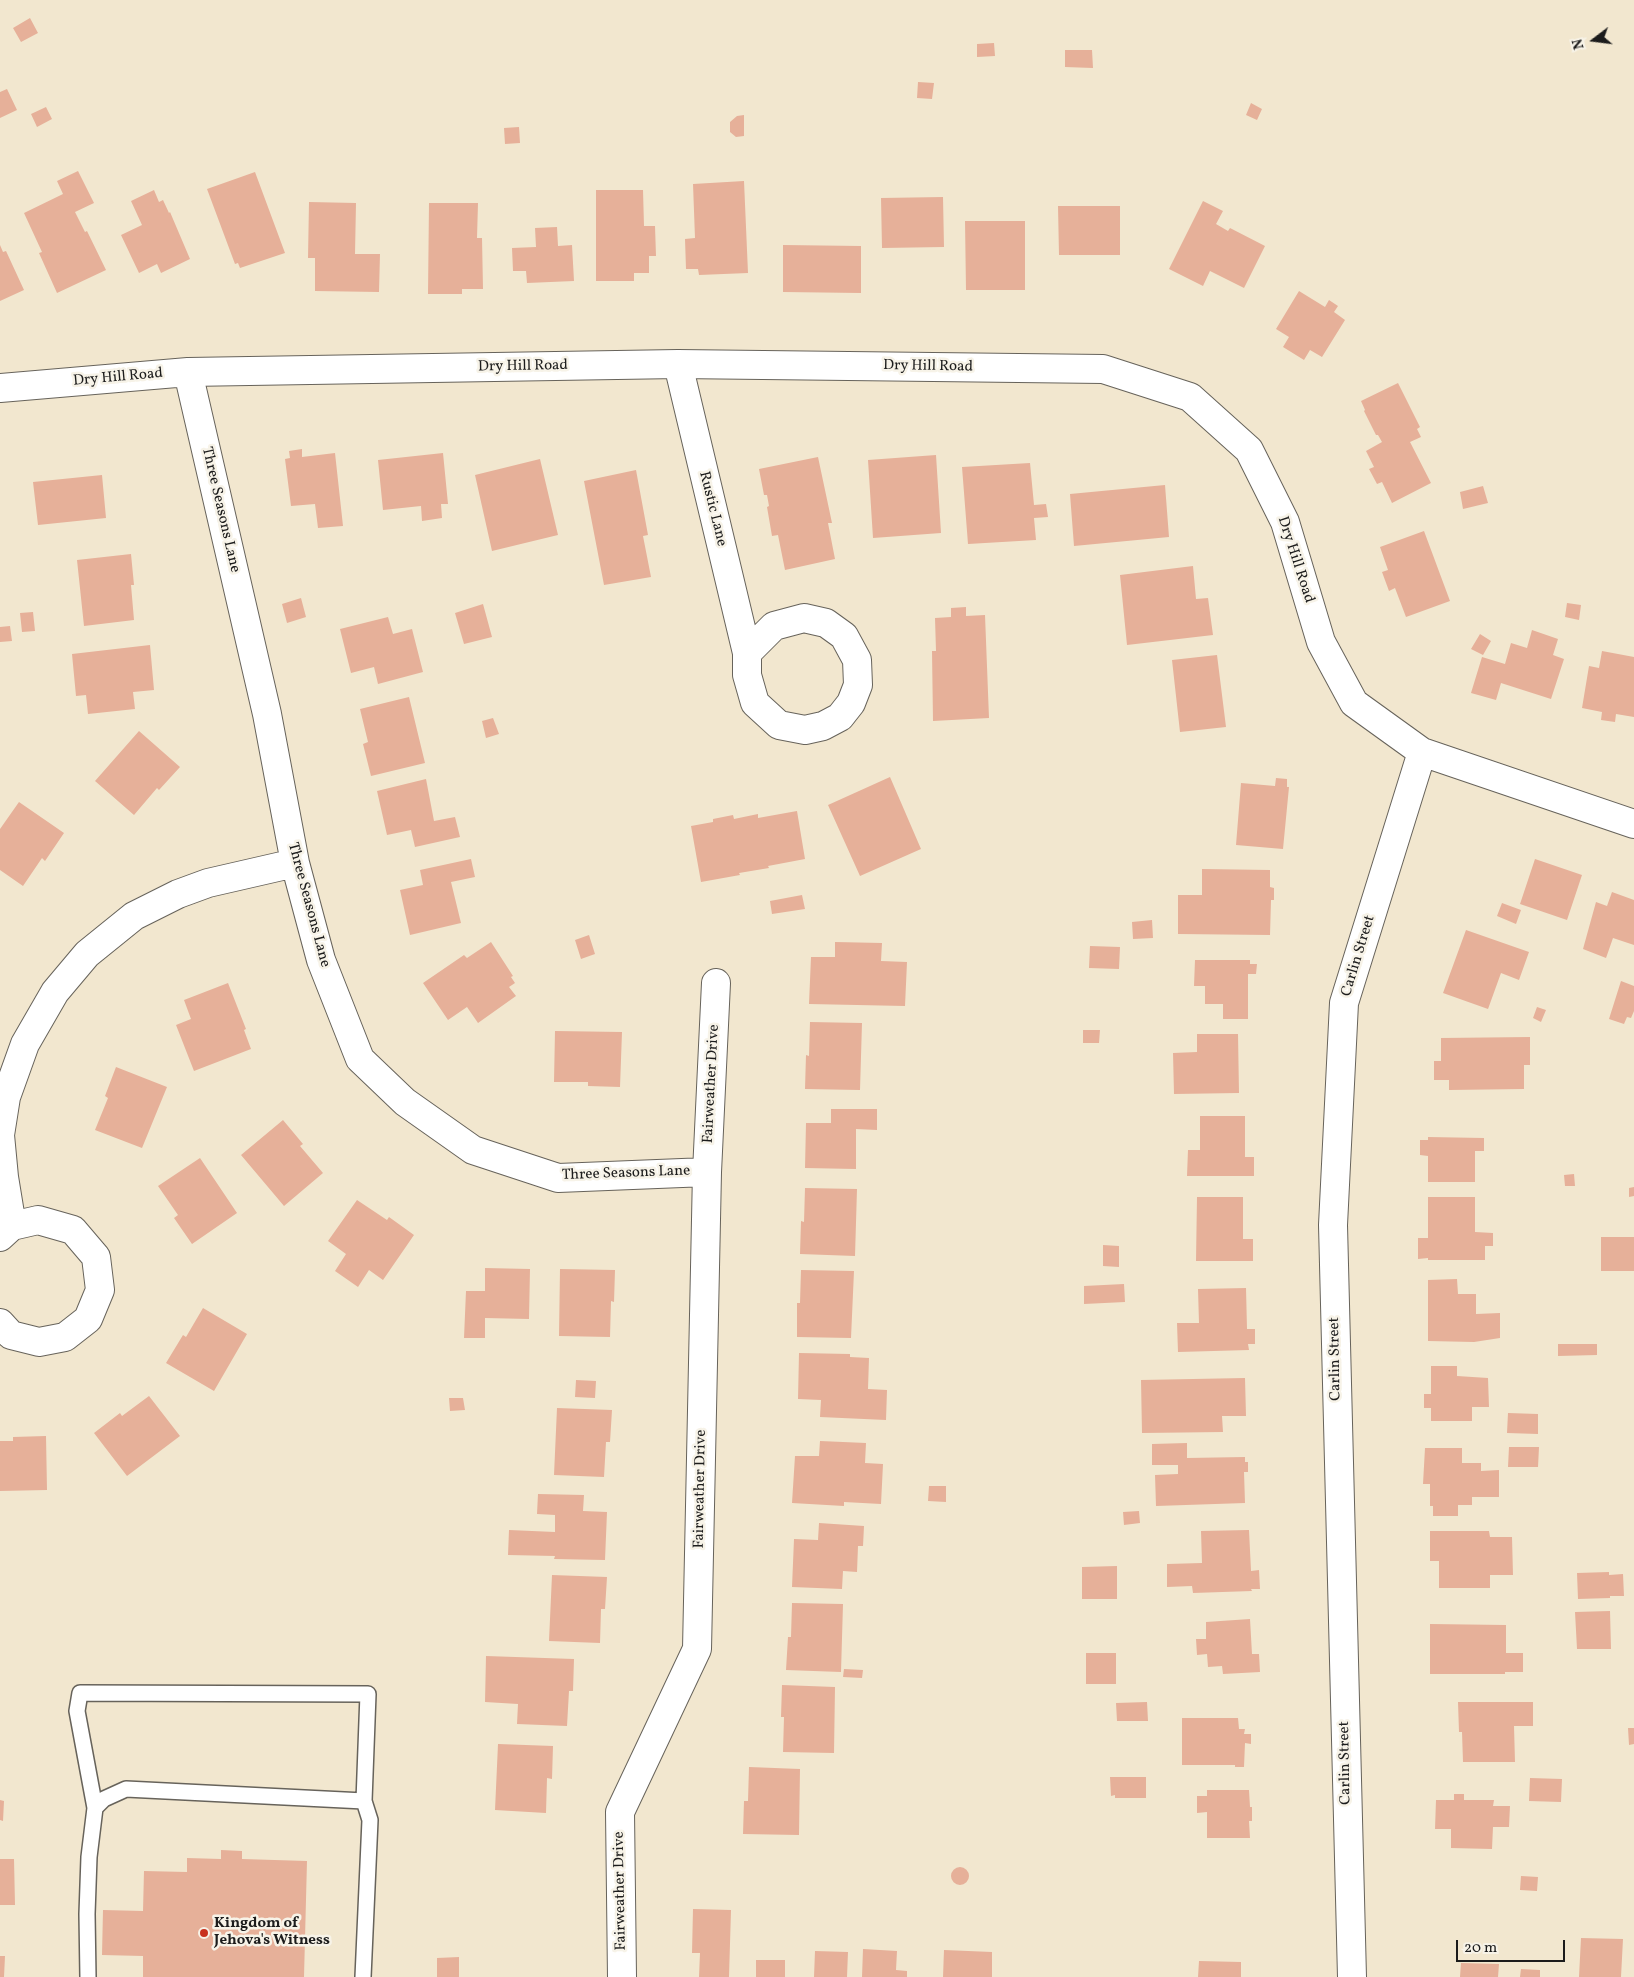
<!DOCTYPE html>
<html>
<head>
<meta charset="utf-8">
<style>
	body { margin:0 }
	#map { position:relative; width:1634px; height:1977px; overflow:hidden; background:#f2e7cf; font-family:Vollkorn,serif }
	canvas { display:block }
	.north { position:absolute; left:1569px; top:15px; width:50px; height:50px; -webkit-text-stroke:4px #f7f3e8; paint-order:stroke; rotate:255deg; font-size:14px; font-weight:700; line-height:20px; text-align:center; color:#1c1c1c }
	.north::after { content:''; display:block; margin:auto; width:18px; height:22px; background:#1c1c1c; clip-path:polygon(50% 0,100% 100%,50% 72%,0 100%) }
	.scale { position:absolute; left:1456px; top:1940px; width:109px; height:22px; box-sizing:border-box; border:2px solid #1c1c1c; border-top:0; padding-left:6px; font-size:15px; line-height:18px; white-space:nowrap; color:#1c1c1c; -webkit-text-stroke:4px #f7f3e8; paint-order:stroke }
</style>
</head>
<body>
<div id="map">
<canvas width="1634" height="1977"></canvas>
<div class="north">N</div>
<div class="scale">20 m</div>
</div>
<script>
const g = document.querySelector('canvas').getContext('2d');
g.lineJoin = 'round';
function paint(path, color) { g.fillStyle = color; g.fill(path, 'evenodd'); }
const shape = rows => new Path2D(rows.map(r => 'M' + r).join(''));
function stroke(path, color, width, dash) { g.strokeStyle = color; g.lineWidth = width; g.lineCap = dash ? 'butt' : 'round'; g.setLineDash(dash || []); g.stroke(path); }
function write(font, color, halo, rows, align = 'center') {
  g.font = font + ' Vollkorn,serif'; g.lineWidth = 5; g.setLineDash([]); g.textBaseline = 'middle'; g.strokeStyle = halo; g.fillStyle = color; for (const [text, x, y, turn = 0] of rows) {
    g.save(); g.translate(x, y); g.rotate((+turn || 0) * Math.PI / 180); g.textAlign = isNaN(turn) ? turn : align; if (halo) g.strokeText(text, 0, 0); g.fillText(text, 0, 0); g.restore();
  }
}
paint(shape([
	[30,18,38,33,21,42,13,28],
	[994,43,995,56,977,57,977,44],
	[1065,50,1092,50,1093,68,1065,67],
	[918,82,934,83,932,99,917,98],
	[7,89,17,110,0,118,0,92],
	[1251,103,1262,109,1257,120,1246,115],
	[46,107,52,119,37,127,31,114],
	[744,115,744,136,736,137,730,132,730,122,737,116],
	[519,127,520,143,505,144,504,128],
	[78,171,94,203,75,212,85,232,87,231,106,270,57,293,39,253,42,252,24,213,63,194,57,181],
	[255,172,285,253,240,268,238,263,235,264,207,189],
	[744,181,748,273,699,275,698,269,686,269,685,239,695,238,693,184],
	[154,190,159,202,163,200,169,213,170,212,190,259,161,273,157,264,139,273,121,235,142,225,131,201],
	[596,190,643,190,644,226,655,226,656,256,649,256,649,273,634,273,634,281,596,281],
	[943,197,944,247,882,248,881,198],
	[1203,201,1223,211,1216,224,1228,231,1230,228,1265,246,1244,288,1210,271,1203,286,1169,269],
	[309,202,356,203,355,254,380,254,379,292,315,291,315,258,308,258],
	[429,203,478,203,477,238,482,238,483,289,462,289,462,294,428,294],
	[1058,206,1120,206,1120,255,1059,255],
	[965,221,1025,221,1025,290,966,290],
	[557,227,558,246,572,245,574,281,527,283,526,271,513,271,512,248,536,247,535,228],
	[0,245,3,252,6,251,24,290,0,301],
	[783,245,861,246,861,293,783,292],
	[1299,291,1325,307,1329,300,1338,306,1334,312,1345,320,1322,357,1310,350,1304,360,1283,347,1289,337,1276,329],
	[1398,383,1420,427,1417,429,1421,437,1410,442,1431,483,1392,503,1382,482,1377,484,1369,469,1374,467,1366,451,1382,442,1378,435,1376,435,1364,411,1365,410,1361,401],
	[302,449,302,457,335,453,343,526,318,528,315,504,291,506,285,459,290,458,289,451],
	[443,453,448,504,441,504,442,518,422,521,421,506,383,510,378,460],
	[936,455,941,533,873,538,868,460],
	[818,457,832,523,828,523,835,559,785,570,778,535,772,536,767,507,769,506,767,495,764,495,759,469],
	[540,459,558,535,492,551,475,475],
	[1030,463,1034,505,1046,504,1048,517,1034,518,1036,540,968,544,962,467],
	[636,470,648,535,643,536,651,577,604,585,584,481],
	[102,475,106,518,38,525,33,482],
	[1165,485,1169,537,1074,546,1070,494],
	[1483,486,1488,503,1463,509,1460,492],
	[1424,531,1450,601,1406,617,1395,588,1389,591,1382,572,1388,570,1380,547],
	[131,554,134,585,131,585,134,620,84,626,77,560],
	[1193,566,1196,599,1208,598,1213,635,1127,645,1120,575],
	[301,598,306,617,287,623,282,604],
	[1567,603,1581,605,1579,620,1565,617],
	[483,604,492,637,464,644,455,613],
	[966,607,966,616,985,615,989,718,933,721,932,651,936,651,935,618,951,617,951,608],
	[33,612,35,631,22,632,20,613],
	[388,617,393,634,412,629,423,672,378,684,374,667,351,673,340,629],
	[10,626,12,641,0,642,0,627],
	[1532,630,1558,639,1553,655,1564,659,1551,699,1501,683,1496,700,1471,693,1482,657,1505,664,1511,643,1527,648],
	[1480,634,1491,641,1483,655,1471,649],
	[150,645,154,690,133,692,135,709,88,714,86,695,76,696,72,654],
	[1602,651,1634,657,1634,717,1616,714,1615,722,1601,720,1602,712,1582,708,1589,666,1599,668],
	[1217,655,1226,727,1180,732,1172,660],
	[409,697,425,763,371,776,363,744,368,742,360,709],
	[493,718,499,734,486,738,482,721],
	[139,731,180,767,159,790,157,788,134,815,95,781],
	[890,777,921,849,860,876,828,805],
	[1276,778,1287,779,1287,787,1289,787,1283,849,1236,845,1241,783,1275,786],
	[426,779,434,821,455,817,460,837,415,847,411,830,387,835,377,791],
	[19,802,64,833,45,861,42,858,23,886,0,870,0,829],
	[797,811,805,859,768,866,769,868,739,873,740,875,701,882,691,826,713,822,713,819,733,815,734,819,758,814,758,818],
	[471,859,475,877,451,882,461,923,410,935,400,890,423,885,420,870],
	[1535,859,1582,875,1567,920,1520,904],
	[1202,869,1270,870,1270,887,1274,888,1274,900,1271,900,1270,935,1178,934,1178,895,1202,895],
	[1612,892,1634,900,1634,945,1613,938,1606,958,1583,949,1596,902,1607,906],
	[802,895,805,909,772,914,770,901],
	[1502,903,1521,910,1516,924,1497,916],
	[1152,920,1153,938,1133,939,1132,922],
	[1466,930,1529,952,1519,980,1501,973,1488,1009,1443,993],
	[589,935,595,954,581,959,575,940],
	[491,942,513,976,511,977,515,983,509,987,516,996,478,1023,467,1007,448,1020,423,983,464,955,467,958],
	[835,942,882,943,881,961,907,962,905,1006,809,1004,811,957,835,957],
	[1090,946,1120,947,1119,969,1089,968],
	[1195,960,1250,960,1250,964,1257,964,1256,974,1248,974,1248,1019,1223,1019,1223,1004,1205,1004,1205,986,1194,986],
	[1621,981,1634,986,1634,1011,1631,1018,1627,1017,1624,1024,1609,1019],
	[228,983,246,1029,244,1030,251,1049,194,1071,176,1025,191,1019,184,1000],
	[1537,1007,1546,1010,1541,1022,1533,1018],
	[810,1022,862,1023,860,1090,805,1089,806,1055,809,1056],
	[1083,1030,1100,1030,1099,1043,1083,1043],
	[555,1031,622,1032,620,1087,588,1086,588,1082,554,1082],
	[1197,1034,1238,1034,1239,1093,1174,1094,1173,1053,1197,1052],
	[1530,1037,1530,1065,1524,1065,1524,1089,1449,1090,1449,1080,1434,1080,1434,1061,1441,1061,1441,1038],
	[116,1067,167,1087,142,1148,95,1130,108,1098,105,1096],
	[831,1109,877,1109,877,1130,856,1129,856,1169,805,1168,806,1123,831,1123],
	[1200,1116,1245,1116,1245,1157,1254,1157,1254,1176,1187,1176,1188,1150,1200,1150],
	[283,1120,303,1144,300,1146,323,1173,284,1206,241,1155],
	[1428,1137,1484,1138,1484,1151,1475,1151,1475,1182,1428,1182,1428,1156,1420,1155,1420,1140,1428,1140],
	[200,1158,237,1213,192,1244,174,1218,178,1215,158,1186],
	[1574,1174,1575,1186,1565,1186,1564,1175],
	[1634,1187,1634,1196,1629,1197,1629,1188],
	[805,1188,857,1189,855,1256,800,1254,801,1221,804,1222],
	[1197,1197,1243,1197,1243,1239,1253,1239,1253,1261,1196,1261],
	[1428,1197,1475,1197,1475,1232,1493,1233,1493,1246,1485,1246,1485,1260,1428,1260,1428,1258,1418,1259,1418,1238,1428,1238],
	[357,1200,387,1220,389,1217,414,1235,383,1280,369,1270,358,1287,335,1271,346,1254,328,1241],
	[1601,1237,1634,1237,1634,1271,1601,1271],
	[1103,1245,1119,1246,1119,1267,1103,1266],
	[485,1268,530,1269,529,1319,485,1318,485,1338,464,1338,466,1291,485,1291],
	[560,1269,615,1270,614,1302,611,1301,610,1337,559,1336],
	[801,1270,854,1271,851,1338,797,1337,797,1303,800,1303],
	[1457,1279,1458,1294,1476,1294,1476,1314,1500,1313,1500,1338,1474,1342,1428,1341,1428,1280],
	[1124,1284,1125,1302,1084,1304,1084,1286],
	[1246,1288,1247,1329,1255,1329,1255,1344,1248,1344,1249,1350,1178,1352,1177,1323,1199,1323,1198,1289],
	[203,1308,247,1334,214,1391,166,1363,183,1335,186,1337],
	[1558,1344,1597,1344,1597,1355,1558,1356],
	[799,1353,850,1354,850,1357,869,1358,868,1389,887,1390,886,1420,820,1417,821,1400,798,1399],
	[1431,1366,1457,1366,1457,1376,1488,1378,1489,1407,1472,1407,1472,1421,1431,1421,1431,1408,1424,1408,1424,1394,1431,1394],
	[1245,1378,1246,1416,1222,1416,1223,1432,1142,1433,1141,1380],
	[576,1380,596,1381,595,1398,575,1397],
	[149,1396,180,1436,127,1476,94,1433,120,1413,122,1416],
	[449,1398,463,1398,465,1410,450,1411],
	[557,1408,612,1410,610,1442,606,1442,604,1477,554,1475],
	[1508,1413,1538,1414,1538,1434,1507,1433],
	[46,1436,47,1490,0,1491,0,1441,13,1441,13,1437],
	[820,1441,866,1443,865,1463,883,1464,881,1504,844,1502,844,1506,792,1503,795,1456,819,1456],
	[1187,1443,1187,1458,1245,1457,1245,1462,1248,1462,1248,1472,1244,1472,1245,1503,1156,1506,1155,1475,1178,1474,1178,1465,1152,1465,1152,1444],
	[1509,1447,1539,1447,1538,1467,1508,1467],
	[1425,1448,1462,1448,1462,1463,1481,1463,1481,1471,1499,1470,1499,1497,1472,1497,1472,1505,1458,1505,1458,1516,1433,1516,1433,1506,1430,1506,1430,1484,1423,1484],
	[929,1486,946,1486,946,1502,928,1501],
	[538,1494,584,1495,583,1511,607,1512,605,1560,554,1559,555,1556,508,1555,509,1530,555,1532,555,1515,537,1514],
	[1139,1511,1140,1523,1124,1525,1123,1512],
	[819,1523,864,1526,863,1546,858,1546,857,1572,843,1571,842,1589,792,1587,794,1539,818,1540],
	[1249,1530,1251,1571,1259,1570,1260,1589,1251,1589,1252,1591,1193,1593,1192,1586,1167,1587,1167,1564,1202,1563,1201,1531],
	[1430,1531,1489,1531,1490,1537,1512,1537,1513,1575,1490,1575,1490,1588,1439,1588,1439,1561,1430,1561],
	[1117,1566,1117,1599,1082,1599,1082,1567],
	[1609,1572,1609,1575,1623,1574,1624,1596,1610,1596,1610,1598,1578,1599,1577,1573],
	[552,1575,607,1577,605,1609,601,1609,600,1643,549,1641],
	[792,1603,843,1604,841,1672,786,1670,788,1637,791,1637],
	[1610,1611,1611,1649,1577,1649,1575,1612],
	[1250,1619,1252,1654,1259,1654,1260,1672,1223,1674,1222,1666,1208,1667,1207,1654,1197,1655,1196,1639,1206,1639,1206,1622],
	[1430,1624,1506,1625,1506,1653,1523,1653,1523,1672,1505,1672,1505,1674,1430,1674],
	[1086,1653,1116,1653,1116,1684,1086,1684],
	[486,1656,574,1659,573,1691,569,1691,567,1726,517,1724,518,1704,485,1702],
	[844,1669,863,1670,862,1678,843,1677],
	[782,1685,835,1687,834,1753,783,1752,784,1717,781,1717],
	[1147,1702,1148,1721,1117,1721,1116,1703],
	[1458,1702,1533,1702,1533,1726,1514,1726,1515,1762,1463,1762,1462,1732,1459,1732],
	[1182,1718,1238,1718,1239,1729,1245,1729,1244,1734,1251,1734,1251,1744,1245,1743,1244,1767,1235,1767,1235,1765,1182,1765],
	[1628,1728,1634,1728,1634,1744,1629,1745],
	[498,1744,553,1746,552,1779,547,1778,546,1813,495,1810],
	[749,1767,800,1769,799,1835,743,1834,744,1801,748,1801],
	[1110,1777,1146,1777,1146,1798,1115,1798,1115,1795,1111,1796],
	[1530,1778,1562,1779,1561,1802,1529,1801],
	[1207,1790,1249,1790,1250,1807,1252,1807,1252,1821,1249,1821,1250,1838,1207,1838,1207,1812,1197,1813,1197,1796,1207,1796],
	[1454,1794,1464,1794,1464,1800,1494,1800,1493,1806,1510,1806,1509,1827,1493,1827,1492,1849,1451,1848,1451,1829,1435,1829,1436,1800,1454,1800],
	[0,1800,4,1801,3,1821,0,1820],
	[221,1850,242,1851,242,1859,307,1861,304,1977,143,1977,143,1956,102,1955,103,1910,143,1911,144,1871,187,1872,187,1858,221,1859],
	[0,1859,14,1859,15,1905,0,1905],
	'951 1876a9 9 0 1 1 18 0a9 9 0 1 1-18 0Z',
	[1521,1876,1538,1877,1537,1891,1520,1890],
	[693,1909,731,1910,729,1977,699,1977,700,1953,692,1953],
	[1581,1938,1623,1939,1621,1977,1579,1977],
	[863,1949,897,1951,896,1970,907,1971,907,1977,862,1977],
	[944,1950,992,1952,992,1977,943,1977],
	[815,1951,848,1952,847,1977,814,1977],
	[0,1956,5,1956,4,1977,0,1977],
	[459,1957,459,1977,437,1977,437,1958],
	[756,1960,785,1960,785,1977,756,1977],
	[1199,1961,1241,1962,1241,1977,1198,1977],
	[1461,1963,1499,1964,1498,1977,1460,1977],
	[1521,1969,1540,1970,1540,1977,1520,1977]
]), '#e6b099');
const lane = shape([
	[95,1808,77,1711,80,1693,368,1694,364,1801],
	[88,1977,87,1914,89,1857,95,1808,104,1799,126,1789,364,1801,370,1820,363,1977]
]);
const street = shape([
	[678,364,747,653,747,675,755,703,779,725,805,730,823,726,840,717,851,703,858,685,857,660,844,636,826,623,804,618,774,626,747,653],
	[188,372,267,714,295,863,321,960,360,1059,405,1102,473,1150,558,1178,707,1172],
	[0,388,188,372,678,364,1103,369,1190,397,1249,450,1285,522,1321,642,1354,703,1422,752,1634,824],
	[12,1226,4,1177,0,1135,6,1097,25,1044,55,992,87,954,134,916,178,894,208,883,295,863],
	[0,1237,12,1226,38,1220,73,1230,96,1257,100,1290,88,1319,65,1337,39,1342,11,1335,0,1323],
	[622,1977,620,1812,697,1649,707,1172,716,983],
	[1352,1977,1333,1225,1344,1003,1422,752]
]);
stroke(lane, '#67635b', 18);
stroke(street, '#67635b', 30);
stroke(lane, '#fff', 15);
stroke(street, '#fff', 28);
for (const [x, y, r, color] of [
	[204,1933,5,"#c8321e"]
]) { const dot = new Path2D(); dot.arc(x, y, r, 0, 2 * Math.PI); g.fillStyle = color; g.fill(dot); stroke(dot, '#f7f3e8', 2); }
write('15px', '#1c1c1c', '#f7f3e8', [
	["Dry Hill Road",523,367,-1],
	["Dry Hill Road",928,367,1],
	["Dry Hill Road",118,378,-5],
	["Rustic Lane",712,509,76],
	["Three Seasons Lane",220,510,77],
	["Dry Hill Road",1295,560,72],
	["Three Seasons Lane",308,905,75],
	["Carlin Street",1359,956,-73],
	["Fairweather Drive",712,1084,-87],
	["Three Seasons Lane",626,1174,-2],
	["Carlin Street",1336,1359,-91],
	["Fairweather Drive",701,1489,-89],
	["Carlin Street",1346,1763,-91],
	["Fairweather Drive",621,1891,-91]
]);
write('bold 15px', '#1c1c1c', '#f7f3e8', [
	["Kingdom of",214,1924],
	["Jehova's Witness",214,1941]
], 'left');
</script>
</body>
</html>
